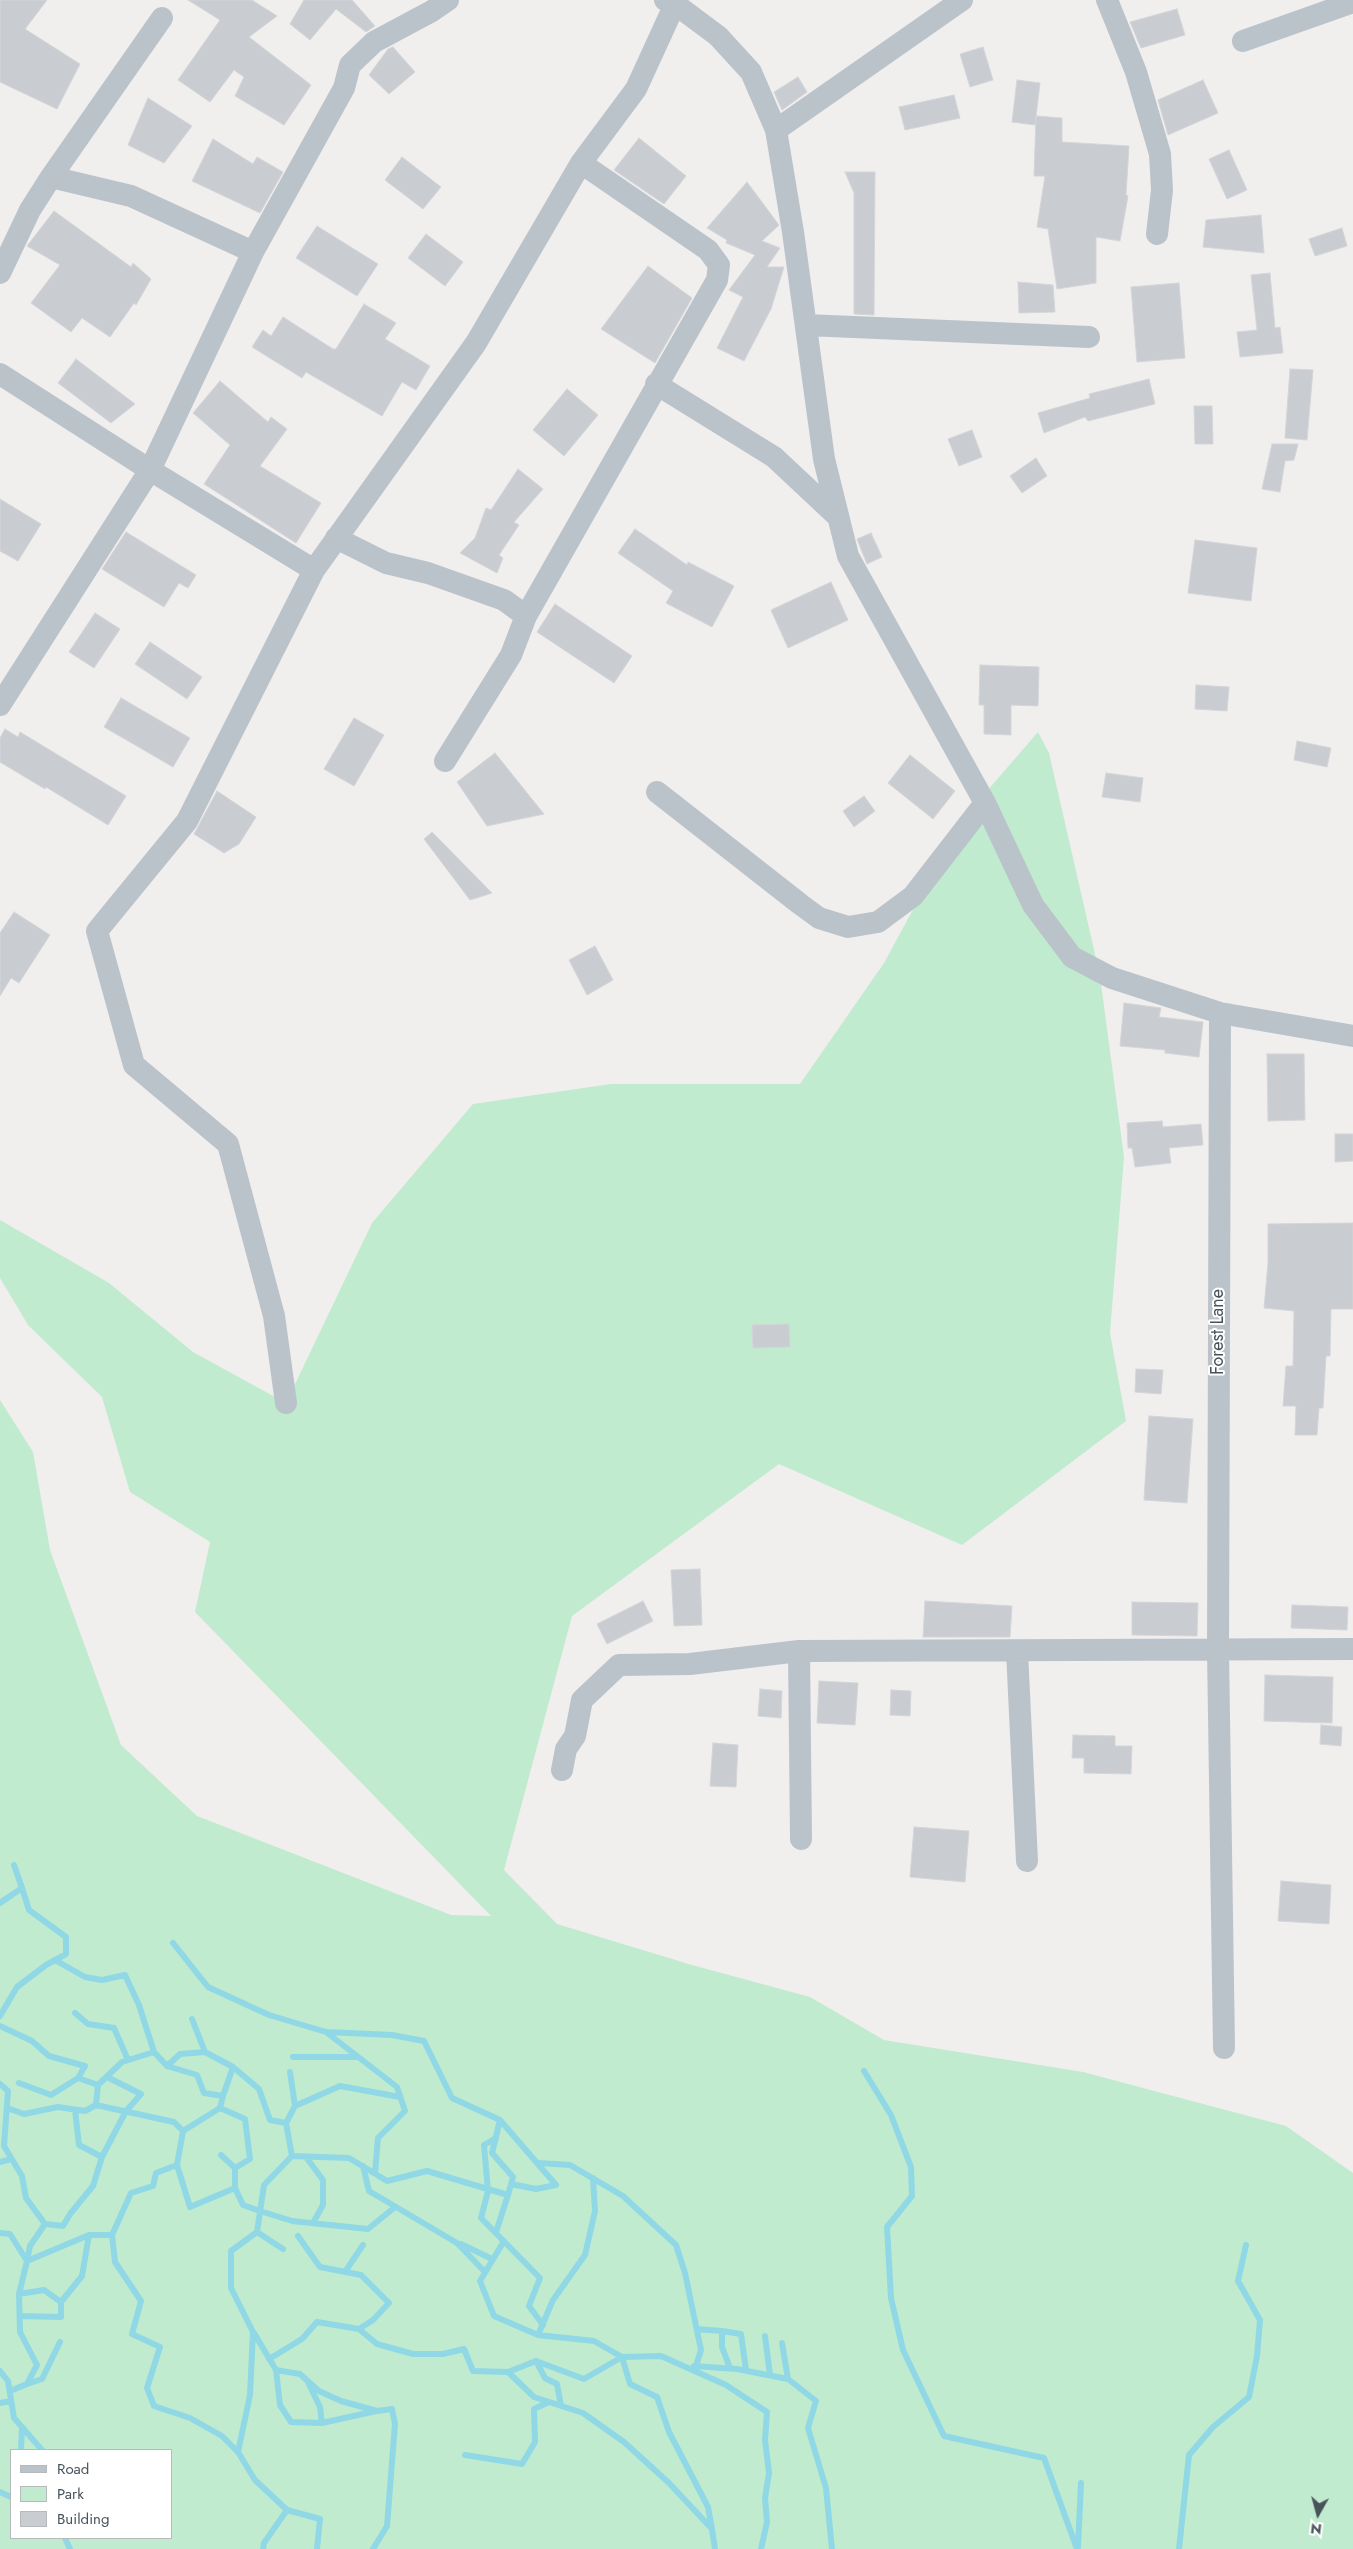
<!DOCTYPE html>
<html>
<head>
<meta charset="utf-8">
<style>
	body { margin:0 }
	#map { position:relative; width:1353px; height:2549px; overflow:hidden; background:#f1eeee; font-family:Jost,sans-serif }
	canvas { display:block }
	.legend { position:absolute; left:10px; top:2449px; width:162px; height:90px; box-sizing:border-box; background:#fff; border:1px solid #b6babd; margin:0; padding:6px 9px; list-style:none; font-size:15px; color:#48535a }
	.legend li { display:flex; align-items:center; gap:10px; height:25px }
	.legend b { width:25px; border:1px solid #b6babd }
	.north { position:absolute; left:1293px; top:2489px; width:50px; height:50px; -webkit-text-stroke:4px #fff; paint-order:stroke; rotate:187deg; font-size:14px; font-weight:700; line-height:20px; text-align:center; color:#48535a }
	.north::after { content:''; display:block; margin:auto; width:18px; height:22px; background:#48535a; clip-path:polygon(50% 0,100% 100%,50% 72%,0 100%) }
</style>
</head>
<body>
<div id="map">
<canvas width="1353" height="2549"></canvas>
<ul class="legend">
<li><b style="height:6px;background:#bbc3ca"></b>Road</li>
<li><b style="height:14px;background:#c0ebce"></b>Park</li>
<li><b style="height:14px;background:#c9ccd0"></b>Building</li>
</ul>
<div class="north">N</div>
</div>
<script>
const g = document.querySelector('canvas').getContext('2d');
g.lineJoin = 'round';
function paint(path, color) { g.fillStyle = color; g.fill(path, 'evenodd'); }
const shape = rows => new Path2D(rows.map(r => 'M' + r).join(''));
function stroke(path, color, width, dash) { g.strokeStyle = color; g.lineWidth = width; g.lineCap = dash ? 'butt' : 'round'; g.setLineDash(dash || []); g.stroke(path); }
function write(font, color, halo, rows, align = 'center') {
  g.font = font + ' Jost,sans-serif'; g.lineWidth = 4; g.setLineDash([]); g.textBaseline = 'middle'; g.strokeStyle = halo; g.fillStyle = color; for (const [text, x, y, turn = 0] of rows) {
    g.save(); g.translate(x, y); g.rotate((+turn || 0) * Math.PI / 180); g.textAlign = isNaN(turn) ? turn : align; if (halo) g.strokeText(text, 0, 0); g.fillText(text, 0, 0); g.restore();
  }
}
paint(shape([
	[1038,732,1049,753,1100,976,1124,1157,1110,1333,1126,1421,962,1545,779,1464,572,1616,504,1870,557,1924,692,1965,810,1997,884,2040,1083,2072,1286,2126,1353,2173,1353,2549,0,2549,0,1400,33,1452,50,1550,121,1745,197,1816,451,1915,491,1916,195,1612,210,1542,130,1492,102,1397,28,1325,0,1278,0,1220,109,1283,193,1352,286,1403,372,1223,473,1104,611,1084,800,1084,884,963,961,821],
	[11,2450,171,2450,171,2538,11,2538]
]), '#c0ebce');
stroke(shape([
	[0,1903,22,1888,14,1865],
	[173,1943,208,1987,269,2015,326,2032,392,2035,424,2041,452,2098,500,2120,556,2185,536,2189,511,2184],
	[55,1960,85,1977,102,1980,125,1975,139,2005,154,2052,122,2062,98,2085],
	[75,2013,88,2024,114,2028,128,2060],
	[0,2016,17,1987,46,1965,66,1954,66,1937,29,1910,22,1888],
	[192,2019,205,2052,233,2067,259,2089,270,2120,286,2123],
	[0,2026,32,2041,49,2056,85,2066,78,2078],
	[326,2032,397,2087,405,2111,378,2138,375,2173],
	[154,2052,167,2066,180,2054,205,2052],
	[293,2057,357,2057],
	[167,2066,197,2075,204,2093,223,2096,220,2108],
	[864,2071,891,2115,911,2167,912,2196,887,2227,891,2298,903,2350,944,2436,1044,2458,1077,2549],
	[290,2072,295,2106,286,2123,292,2156,349,2158,387,2181,427,2171,508,2195,496,2232],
	[19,2083,51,2095,78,2078,98,2085,96,2105,174,2122,183,2131,177,2165,190,2207,235,2188,243,2205,260,2211,292,2221,368,2229,395,2207],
	[0,2084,8,2091,4,2146,22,2176,26,2198,45,2224,30,2246,27,2261,89,2235,112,2235,131,2193,153,2186,156,2173,177,2165],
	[223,2096,233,2067],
	[295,2106,340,2086,400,2097],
	[7,2108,24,2114,58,2107,85,2111,96,2105],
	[500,2120,492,2153,513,2177,508,2195],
	[183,2131,220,2108,245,2119,250,2159,235,2168],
	[496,2138,484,2145,488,2191,481,2218,540,2278,529,2306,543,2325],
	[221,2155,235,2168,235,2188],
	[292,2156,264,2185,257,2232,231,2251,231,2288,253,2332,250,2395,238,2452,255,2480,287,2510,320,2519,317,2549],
	[102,2157,126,2111,141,2094,107,2077],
	[306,2157,323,2180,323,2205,313,2223],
	[0,2162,11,2159],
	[539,2163,570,2165,623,2196,676,2245,685,2273,701,2350,696,2366],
	[363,2166,369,2191,457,2243,485,2272],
	[45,2224,63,2226,70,2214,93,2186,102,2157,79,2145,75,2110],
	[257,2232,283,2249],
	[0,2233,10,2234,27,2261,19,2294,20,2332,37,2365,27,2384,10,2391],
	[112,2235,115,2262,141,2301,132,2334,160,2347,147,2388,154,2406,190,2418,222,2436,238,2452],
	[298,2236,320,2267,361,2275,389,2303,373,2320,359,2329],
	[504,2241,480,2281,494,2316,538,2335,594,2341,622,2357,661,2356,726,2385,767,2412,765,2440,769,2473,765,2498,767,2522,761,2549],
	[461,2244,492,2259],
	[345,2272,363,2245],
	[19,2294,44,2290,61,2302],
	[20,2316,61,2317,61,2302,82,2276,89,2235],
	[697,2329,722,2331,722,2347,730,2368],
	[722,2331,741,2334,746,2370],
	[254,2333,276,2370,300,2374,319,2391,341,2401,377,2411,392,2409,395,2424,387,2526,373,2549],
	[538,2335,553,2300,585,2255,595,2211,593,2178],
	[765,2336,770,2375],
	[782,2343,788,2379,816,2401,808,2428,826,2488,832,2549],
	[269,2359,302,2339,317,2322,359,2329,377,2344,413,2354,443,2354,464,2349,473,2371,508,2372,536,2361,584,2379,622,2357,630,2384,657,2397,669,2432,708,2507,712,2529],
	[536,2361,545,2378,557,2384,561,2406],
	[694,2366,737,2369,788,2379],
	[276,2370,280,2405,291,2422,322,2423,376,2411],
	[0,2371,8,2381,14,2418,42,2450],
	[508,2372,534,2397,583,2413,624,2442,669,2483,712,2529,715,2549],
	[308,2382,320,2407,322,2423],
	[27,2384,42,2379,60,2342],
	[0,2403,11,2401],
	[21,2450,22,2427],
	[465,2455,522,2464,535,2442,534,2409,549,2402],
	[0,2492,11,2497],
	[65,2538,70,2549],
	[1078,2547,1081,2483],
	[263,2549,264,2543,287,2510],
	[1179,2549,1189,2455,1213,2427,1249,2397,1257,2356,1260,2320,1238,2281,1246,2245]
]), '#90d8e5', 6);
const building = shape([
	[0,0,47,0,25,29,80,64,57,109,0,82,0,0],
	[188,0,252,0,277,16,249,37,311,85,284,125,235,96,244,77,234,70,210,102,178,80,220,20,188,0],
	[304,0,352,0,375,26,366,32,336,9,310,40,290,24,304,0],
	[1177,9,1185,35,1141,48,1130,22,1177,9],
	[393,47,415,72,389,94,369,75,388,49,393,47],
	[983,47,993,80,970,87,960,54,983,47],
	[798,77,807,92,782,110,774,92,798,77],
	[1017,80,1040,83,1035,125,1012,122,1017,80],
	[1203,80,1218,113,1168,135,1158,100,1203,80],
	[954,95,960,118,905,130,899,107,954,95],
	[148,98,192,126,164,163,128,145,148,98],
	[1036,116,1062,118,1062,142,1129,146,1126,195,1128,196,1120,241,1096,237,1096,283,1057,289,1048,229,1037,227,1045,176,1034,176,1036,116],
	[639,138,686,176,664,204,614,170,639,138],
	[213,139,253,164,257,157,283,172,260,213,192,181,213,139],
	[1229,150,1247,190,1227,199,1209,159,1229,150],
	[402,157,441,187,423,209,385,180,402,157],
	[845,172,875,172,874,315,854,314,854,193,845,172],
	[747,182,779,225,762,241,780,248,767,267,784,267,771,309,744,361,717,348,743,297,729,290,755,255,726,243,727,240,707,228,747,182],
	[54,211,131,267,133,263,151,279,136,305,134,303,110,337,82,318,71,332,31,303,60,265,27,246,54,211],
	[1261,215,1264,253,1203,247,1206,220,1261,215],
	[317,226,378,264,357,296,296,258,317,226],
	[1342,228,1347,246,1315,256,1309,239,1342,228],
	[426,234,463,262,445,286,408,258,426,234],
	[648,266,692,298,655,363,601,329,648,266],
	[1270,273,1275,328,1280,327,1283,353,1240,357,1237,332,1257,330,1251,275,1270,273],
	[1018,282,1053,285,1055,312,1019,313,1018,282],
	[1179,283,1185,358,1137,362,1131,287,1179,283],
	[364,304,396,323,385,339,430,366,416,390,402,382,382,416,306,372,302,378,252,347,263,330,271,336,283,317,333,349,336,349,364,304],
	[76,359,135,404,111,423,58,383,76,359],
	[1290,369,1313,370,1307,440,1285,438,1290,369],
	[1149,379,1155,404,1088,421,1085,417,1044,433,1038,413,1090,398,1089,394,1149,379],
	[220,381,268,422,271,417,287,429,260,466,321,503,296,543,204,484,230,445,193,413,220,381],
	[567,389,598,415,564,456,533,430,567,389],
	[1194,406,1212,406,1213,444,1195,444,1194,406],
	[972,430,982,457,959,466,948,439,972,430],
	[1272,444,1298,444,1294,460,1285,461,1280,492,1262,489,1272,444],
	[1036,458,1047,476,1022,493,1010,476,1036,458],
	[518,469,543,489,514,522,519,525,499,555,503,558,497,573,460,553,475,538,486,508,491,510,518,469],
	[0,499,41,524,18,561,0,551,0,499],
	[635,529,687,565,688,562,734,586,712,627,666,603,673,591,618,553,635,529],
	[126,532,196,575,188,588,179,583,164,607,102,569,126,532],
	[871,533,882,557,867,564,857,539,871,533],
	[1195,540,1257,548,1251,601,1188,593,1195,540],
	[831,582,848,620,788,648,771,610,831,582],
	[555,604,632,656,614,683,537,632,555,604],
	[95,613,120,629,94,668,69,652,95,613],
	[150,642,202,677,187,699,135,664,150,642],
	[980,665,1039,667,1038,706,1011,705,1011,735,984,734,984,705,979,705,980,665],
	[1196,685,1229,687,1227,711,1195,709,1196,685],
	[121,698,190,738,173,767,104,727,121,698],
	[354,718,384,735,354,786,324,769,354,718],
	[5,729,18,737,20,732,126,796,108,825,46,787,45,789,0,762,0,738,5,729],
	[1297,741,1331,748,1327,767,1294,760,1297,741],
	[495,753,544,814,487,826,457,782,495,753],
	[910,755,955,791,933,819,888,783,910,755],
	[1106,773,1143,778,1140,802,1102,797,1106,773],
	[217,791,256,817,239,844,224,853,194,834,217,791],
	[864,796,875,811,854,827,843,811,864,796],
	[432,832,492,893,470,900,424,839,432,832],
	[14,912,50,935,19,983,11,978,0,996,0,933,14,912],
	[595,946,613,980,587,995,569,960,595,946],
	[1124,1003,1161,1008,1159,1017,1203,1022,1199,1057,1165,1053,1165,1050,1120,1046,1124,1003],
	[1267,1054,1304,1054,1305,1120,1268,1121,1267,1054],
	[1162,1121,1163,1127,1201,1124,1203,1145,1169,1148,1171,1163,1135,1167,1132,1148,1128,1148,1127,1123,1162,1121],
	[1335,1134,1353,1134,1353,1161,1335,1162,1335,1134],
	[1353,1223,1353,1309,1331,1309,1330,1356,1326,1356,1323,1408,1319,1408,1317,1435,1295,1435,1296,1406,1283,1406,1286,1366,1293,1366,1294,1311,1264,1308,1268,1263,1268,1224,1353,1223],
	[789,1324,790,1347,753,1348,752,1325,789,1324],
	[1136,1369,1163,1370,1161,1394,1135,1392,1136,1369],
	[1149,1416,1193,1419,1187,1503,1144,1500,1149,1416],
	[700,1569,702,1625,674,1626,671,1570,700,1569],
	[643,1601,653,1621,607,1644,597,1624,643,1601],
	[925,1601,1012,1606,1010,1637,923,1637,925,1601],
	[1132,1602,1198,1603,1197,1636,1132,1635,1132,1602],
	[1292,1605,1348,1607,1347,1630,1291,1628,1292,1605],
	[1265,1675,1333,1677,1332,1723,1264,1721,1265,1675],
	[819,1681,858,1683,855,1725,817,1723,819,1681],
	[760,1689,782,1691,781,1718,758,1716,760,1689],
	[891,1690,911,1691,910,1716,890,1715,891,1690],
	[1321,1725,1342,1727,1341,1746,1320,1744,1321,1725],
	[1073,1735,1115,1736,1115,1746,1132,1746,1131,1774,1084,1773,1084,1758,1072,1758,1073,1735],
	[713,1743,738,1745,736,1787,710,1786,713,1743],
	[914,1827,969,1831,965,1882,910,1877,914,1827],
	[1281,1881,1331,1885,1329,1924,1278,1921,1281,1881]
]);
paint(building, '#c9ccd0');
stroke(building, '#d3d5d9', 1);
stroke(shape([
	[1107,0,1136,72,1160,154,1162,190,1157,234],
	[675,4,718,36,751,72,776,130,793,232,824,459,848,556,985,803,1033,905,1072,957,1112,978,1220,1013,1353,1036],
	[1243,41,1353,2],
	[776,130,962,0],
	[51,177,131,196,253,252],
	[0,273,30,210,51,177,162,18],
	[806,325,1089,337],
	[0,374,150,470,314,570,476,343,581,163,636,89,675,4,665,0],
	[656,384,774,457,837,516],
	[336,538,386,563,428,573,504,600,526,616,717,280,719,265,708,250,581,163],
	[0,705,150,470,253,252,344,88,350,65,374,42,432,11,448,0],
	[445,761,511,655,526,616],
	[657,792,800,904,819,918,848,927,878,922,913,896,985,803],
	[1220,1013,1218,1650,1224,2048],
	[286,1403,274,1316,228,1144,134,1065,97,931,187,821,314,570],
	[799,1651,801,1839],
	[1017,1651,1027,1861],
	[562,1770,566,1749,575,1736,582,1700,619,1665,690,1664,799,1651,1353,1649]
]), '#bbc3ca', 22);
write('18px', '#48535a', '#fff', [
	["Forest Lane",1219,1332,-90]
]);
</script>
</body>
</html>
